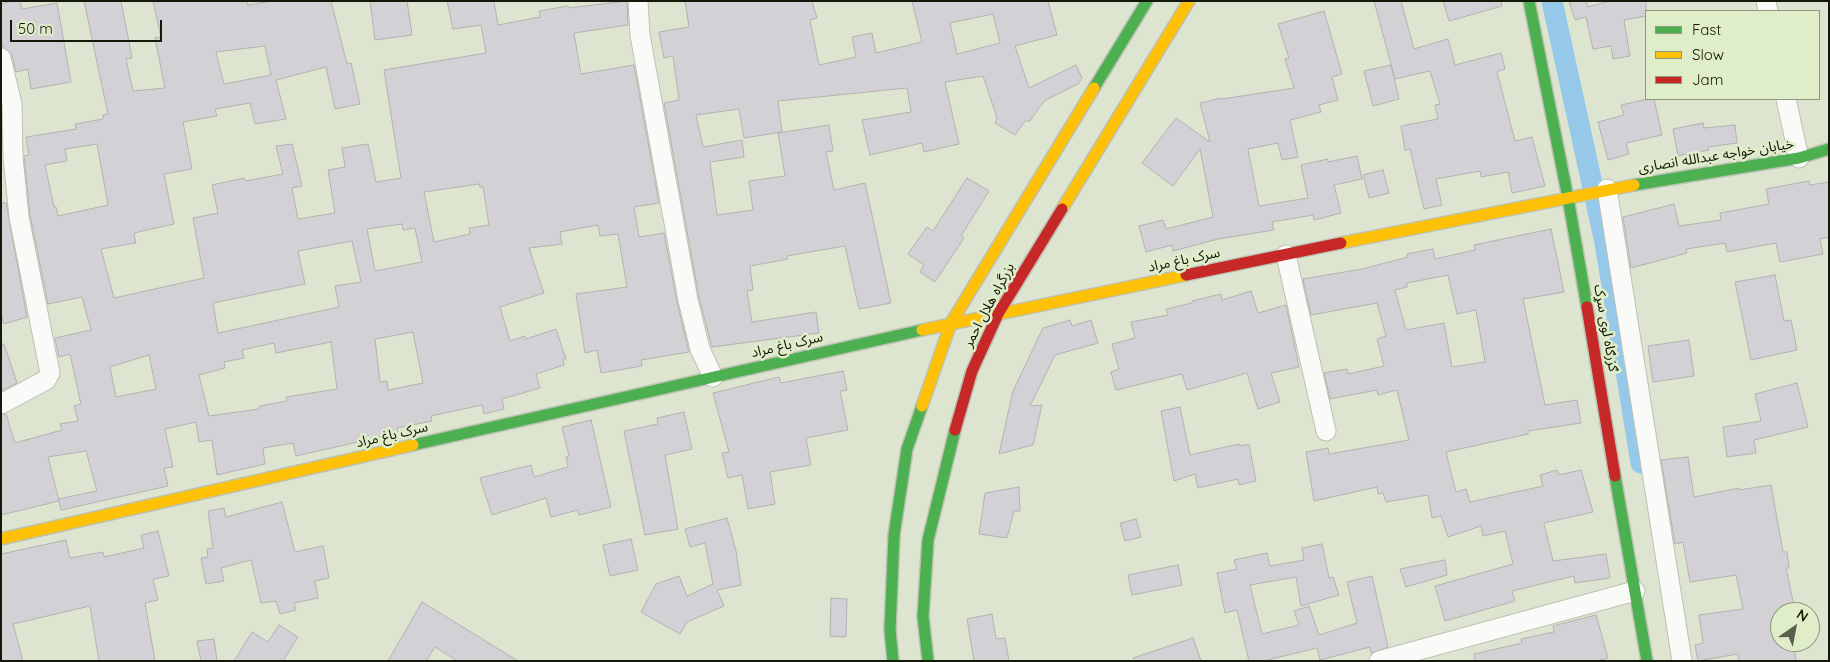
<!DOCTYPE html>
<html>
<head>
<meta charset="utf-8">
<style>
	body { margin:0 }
	#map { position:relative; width:1830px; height:662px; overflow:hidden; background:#dde5d1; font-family:Quicksand,sans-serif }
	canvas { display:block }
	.frame { position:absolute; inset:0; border:2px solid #13180b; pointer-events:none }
	.legend { position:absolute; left:1645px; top:10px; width:175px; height:90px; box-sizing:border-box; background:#dfedc9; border:1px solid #8d987d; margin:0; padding:6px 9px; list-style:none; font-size:15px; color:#13180b }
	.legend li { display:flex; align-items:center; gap:10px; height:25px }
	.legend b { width:25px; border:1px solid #8d987d }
	.north { position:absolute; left:1770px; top:602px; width:50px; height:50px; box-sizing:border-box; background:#dfedc9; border:1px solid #8d987d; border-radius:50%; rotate:33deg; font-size:14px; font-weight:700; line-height:20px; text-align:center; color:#13180b }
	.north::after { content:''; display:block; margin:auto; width:18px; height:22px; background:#5a6050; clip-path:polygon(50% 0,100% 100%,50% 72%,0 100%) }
	.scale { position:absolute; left:10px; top:20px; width:152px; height:22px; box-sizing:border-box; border:2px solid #13180b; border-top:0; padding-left:6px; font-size:15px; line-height:18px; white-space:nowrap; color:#13180b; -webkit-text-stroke:4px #dfedc9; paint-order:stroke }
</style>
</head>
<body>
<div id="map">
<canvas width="1830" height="662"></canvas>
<div class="frame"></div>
<ul class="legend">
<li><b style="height:6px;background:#4caf50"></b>Fast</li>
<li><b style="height:6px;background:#ffc107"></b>Slow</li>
<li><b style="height:6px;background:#c62828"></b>Jam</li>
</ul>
<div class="north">N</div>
<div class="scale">50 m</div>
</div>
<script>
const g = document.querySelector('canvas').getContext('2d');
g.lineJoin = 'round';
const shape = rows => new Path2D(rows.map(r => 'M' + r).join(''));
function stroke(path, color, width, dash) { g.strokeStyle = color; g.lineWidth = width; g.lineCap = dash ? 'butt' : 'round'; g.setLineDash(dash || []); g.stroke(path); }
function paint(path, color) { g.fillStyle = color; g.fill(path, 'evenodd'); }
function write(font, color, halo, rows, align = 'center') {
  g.font = font + ' Quicksand,"Noto Sans Arabic",sans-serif'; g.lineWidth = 5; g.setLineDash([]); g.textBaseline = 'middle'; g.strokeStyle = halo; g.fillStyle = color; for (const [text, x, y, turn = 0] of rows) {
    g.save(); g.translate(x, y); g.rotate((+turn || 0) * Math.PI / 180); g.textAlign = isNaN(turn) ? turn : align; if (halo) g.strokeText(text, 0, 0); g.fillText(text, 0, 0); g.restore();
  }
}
stroke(shape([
	[1552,1,1605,243,1641,463]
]), '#96c8ea', 21);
const building = shape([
	[12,1,20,1,22,9,57,3,71,82,31,89,28,69,16,72,12,55,3,47,1,38,1,4,12,1],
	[84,1,121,1,132,58,126,59,133,91,165,88,155,38,161,37,153,1,247,1,248,5,272,1,331,1,347,64,351,63,360,104,335,109,326,67,276,80,286,119,255,124,250,103,215,109,217,116,183,122,192,169,164,174,174,224,134,233,136,243,101,249,114,298,204,278,193,218,218,213,212,185,244,178,245,181,283,174,276,146,292,144,302,186,292,188,298,219,335,213,328,170,345,167,342,148,368,144,376,182,401,178,384,70,486,53,481,25,453,29,447,1,494,1,498,25,540,17,539,11,568,6,569,8,627,1,628,25,574,33,581,74,634,65,659,203,634,207,639,237,664,233,677,302,689,352,641,360,642,366,601,373,597,350,585,353,576,294,627,287,618,234,600,236,598,225,560,232,562,244,529,248,544,293,500,307,510,341,525,336,526,339,556,329,566,359,563,359,564,365,536,374,540,388,502,399,504,409,484,414,482,405,431,416,432,421,397,428,398,433,296,456,293,443,263,448,265,464,217,475,212,440,199,442,196,422,165,429,173,467,164,468,168,486,61,510,59,501,1,515,1,415,6,414,15,443,62,430,60,424,78,421,74,406,81,404,70,354,59,357,55,338,91,330,82,297,48,304,30,215,24,156,29,155,26,137,76,129,75,124,103,119,103,115,108,114,84,1],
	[265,46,271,75,224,84,216,52,265,46],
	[97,144,108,205,58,216,56,207,54,207,45,165,67,161,65,149,97,144],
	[479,184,480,187,483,187,489,225,469,228,470,234,434,242,424,192,479,184],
	[402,224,403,230,415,228,422,262,375,271,367,229,402,224],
	[352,241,361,282,335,286,339,307,218,333,213,303,305,284,298,251,352,241],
	[413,332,423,383,388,390,387,381,380,382,375,339,413,332],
	[331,342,337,389,286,397,287,401,259,406,259,409,209,416,199,375,225,368,224,362,244,358,242,350,274,343,276,353,331,342],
	[149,355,156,389,116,397,110,367,149,355],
	[86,451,97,491,58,499,59,501,48,457,86,451],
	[370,1,407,1,412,35,375,40,370,1],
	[685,1,812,1,817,18,810,20,819,65,856,57,852,37,872,33,876,53,922,42,912,1,1048,1,1057,35,1015,46,1029,88,1076,65,1082,78,1078,84,1044,101,1030,121,1025,121,1015,135,995,123,997,118,983,76,945,82,959,144,924,152,922,143,870,155,862,120,911,112,907,88,778,101,782,132,744,138,739,109,696,115,703,147,742,140,744,157,710,162,717,215,753,210,749,181,785,176,778,133,829,125,833,151,826,152,834,190,865,183,891,303,859,309,845,246,787,256,788,259,750,266,753,290,747,291,752,322,816,312,819,333,712,347,699,298,664,103,679,100,673,56,664,58,659,32,689,27,685,1],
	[993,14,1000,43,957,54,950,23,993,14],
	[1374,1,1401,1,1414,49,1448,39,1455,65,1501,53,1505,69,1497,72,1515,141,1532,137,1545,186,1512,193,1508,172,1481,177,1480,171,1436,179,1442,205,1424,209,1410,149,1405,150,1401,126,1438,119,1435,105,1440,104,1430,71,1395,79,1374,1],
	[1443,1,1501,1,1502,6,1449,21,1443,1],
	[1569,1,1586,1,1588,7,1610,1,1646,1,1646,16,1624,20,1630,56,1613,59,1611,46,1593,49,1586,17,1575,20,1569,1],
	[1324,11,1342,74,1332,77,1338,100,1319,105,1321,112,1290,120,1298,157,1282,160,1278,143,1248,149,1259,206,1308,198,1301,165,1328,159,1328,162,1357,156,1362,179,1334,185,1341,213,1314,220,1313,215,1272,222,1274,230,1218,239,1173,251,1172,245,1146,252,1139,226,1163,220,1166,229,1213,217,1200,149,1173,186,1142,163,1176,118,1210,142,1200,103,1222,98,1222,99,1294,88,1285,59,1289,58,1278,24,1324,11],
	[1391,65,1399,99,1373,106,1364,71,1391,65],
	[1648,99,1654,99,1662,135,1626,143,1629,154,1608,160,1598,122,1624,115,1621,105,1648,99],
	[1703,123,1704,128,1735,125,1737,143,1708,147,1709,150,1678,156,1673,129,1703,123],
	[1383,170,1389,193,1369,198,1363,175,1383,170],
	[967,178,989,191,961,236,964,238,935,282,920,272,924,265,908,254,927,227,933,231,967,178],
	[1809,181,1810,185,1829,182,1829,237,1820,239,1823,254,1780,262,1776,243,1727,252,1725,243,1686,249,1687,253,1631,268,1623,217,1674,204,1679,226,1721,220,1720,213,1769,204,1766,189,1809,181],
	[1,203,6,203,27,317,4,324,1,315,1,203],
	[1551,229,1564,292,1523,299,1545,405,1577,400,1581,423,1528,431,1528,434,1446,452,1456,492,1466,489,1470,502,1543,486,1540,475,1557,470,1559,475,1581,470,1593,512,1544,523,1553,561,1606,554,1610,578,1575,583,1574,576,1512,591,1515,601,1445,621,1435,586,1513,564,1505,531,1483,536,1481,526,1448,537,1441,516,1432,518,1428,495,1386,502,1383,493,1378,494,1377,487,1314,501,1306,452,1328,448,1329,454,1409,440,1397,390,1378,395,1377,390,1330,399,1324,373,1347,369,1348,374,1384,366,1377,339,1386,336,1377,303,1311,315,1303,279,1362,269,1408,257,1407,254,1433,249,1435,259,1475,250,1474,245,1551,229],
	[1448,275,1457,314,1476,310,1485,362,1452,367,1444,323,1406,330,1395,290,1407,287,1407,283,1448,275],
	[1775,275,1784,321,1791,320,1797,350,1751,360,1735,282,1775,275],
	[1251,291,1258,313,1286,305,1299,367,1271,373,1280,402,1258,409,1247,373,1187,390,1182,374,1116,390,1111,372,1119,369,1112,344,1135,338,1131,322,1168,315,1166,309,1192,303,1192,301,1221,294,1222,300,1251,291],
	[1070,320,1072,326,1091,320,1098,343,1055,355,1030,406,1042,405,1033,445,999,454,1013,391,1043,328,1070,320],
	[1689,340,1694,376,1653,382,1648,346,1689,340],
	[1,344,4,344,17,383,1,391,1,344],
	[843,371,847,390,840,391,848,430,806,438,811,465,770,472,775,504,748,509,742,475,728,478,722,453,729,452,713,393,779,377,781,383,843,371],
	[1797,383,1808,427,1754,440,1756,453,1727,457,1723,427,1761,421,1755,394,1797,383],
	[1180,407,1190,455,1239,444,1240,446,1249,444,1256,481,1239,485,1238,479,1198,488,1195,474,1174,481,1161,411,1180,407],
	[684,412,692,449,665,455,678,529,645,535,624,431,658,424,657,418,684,412],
	[591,420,611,507,579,515,578,510,551,517,546,498,492,515,480,478,531,465,534,477,568,467,566,457,569,456,562,427,591,420],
	[1688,457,1694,497,1739,488,1739,490,1771,485,1783,552,1787,552,1789,568,1786,568,1794,606,1788,607,1789,612,1780,612,1780,642,1793,642,1796,661,1739,661,1738,654,1698,661,1695,645,1703,643,1699,615,1743,609,1736,575,1690,582,1683,542,1675,544,1661,460,1688,457],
	[1019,487,1020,511,1014,511,1007,538,979,534,985,493,1019,487],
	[282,502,295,552,323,546,329,578,315,581,318,598,294,603,296,610,280,614,276,601,261,603,251,560,221,568,224,581,206,584,201,558,208,557,207,549,213,548,208,511,224,508,226,517,282,502],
	[727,518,736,551,741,585,717,590,724,606,687,622,680,634,641,612,656,584,679,576,687,596,713,584,705,543,690,547,685,529,727,518],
	[1136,519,1141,537,1125,541,1120,523,1136,519],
	[158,531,169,576,153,579,158,600,145,603,155,661,99,661,90,606,13,624,23,661,1,661,1,554,66,540,70,558,103,552,104,557,144,548,141,535,158,531],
	[631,539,638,570,610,576,603,545,631,539],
	[1322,544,1329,578,1333,577,1339,595,1301,606,1296,577,1250,585,1262,634,1299,625,1294,611,1309,606,1319,635,1357,623,1347,582,1372,576,1388,647,1371,653,1370,647,1320,660,1317,648,1263,661,1249,661,1237,610,1225,613,1217,573,1237,569,1234,560,1267,553,1270,566,1304,560,1302,548,1322,544],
	[1445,560,1447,575,1406,587,1400,569,1445,560],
	[1178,565,1182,585,1132,595,1128,575,1178,565],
	[831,598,847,599,846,637,830,636,831,598],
	[422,602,518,661,457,661,435,647,426,661,388,661,422,602],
	[992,614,996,639,1005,638,1009,661,974,661,967,619,992,614],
	[1596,615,1608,658,1597,661,1475,661,1474,654,1522,643,1521,639,1554,632,1553,626,1596,615],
	[279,625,298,637,283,661,234,661,252,632,268,642,279,625],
	[1193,638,1201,661,1134,661,1133,658,1193,638],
	[214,639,217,661,201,661,197,641,214,639]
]);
paint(building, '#d4d1d6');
stroke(building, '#b2b2af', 1);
const street = shape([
	[638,1,640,35,688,300,700,349,713,377],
	[1766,1,1768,11],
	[1,58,12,104,13,157,19,217,50,373,46,380,1,404],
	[1786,99,1799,158],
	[1607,189,1682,661],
	[1286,255,1326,431],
	[1379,661,1635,591]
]);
const fast = shape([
	[1529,1,1568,198,1587,307],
	[1094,88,1147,1],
	[1634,185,1799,158,1829,149],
	[413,445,922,330],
	[1615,476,1647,661],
	[893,661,890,630,894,535,907,449,922,406],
	[928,661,923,616,928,540,955,430]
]);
const slow = shape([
	[1062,209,1189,1],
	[1341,243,1634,185],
	[922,330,1186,275],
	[922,406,951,323,1094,88],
	[1,539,413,445]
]);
const jam = shape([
	[1186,275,1341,243],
	[1587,307,1615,476],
	[955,430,972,371,998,314,1062,209]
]);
stroke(street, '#bcc2b2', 21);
stroke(fast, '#bcc2b2', 14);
stroke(slow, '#bcc2b2', 14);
stroke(jam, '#bcc2b2', 14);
stroke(street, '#fafbf8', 19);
stroke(fast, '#4caf50', 11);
stroke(slow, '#ffc107', 11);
stroke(jam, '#c62828', 11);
write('14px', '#13180b', '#dfedc9', [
	["خیابان خواجه عبدالله انصاری",1716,156,-9],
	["سرک باغ مراد",1184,260,-12],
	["بزرگراه هلال احمر",989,305,-62],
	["ګزرګاه لوی سړک",1606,328,80],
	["سرک باغ مراد",787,345,-13],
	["سرک باغ مراد",392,435,-13]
]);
</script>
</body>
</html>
